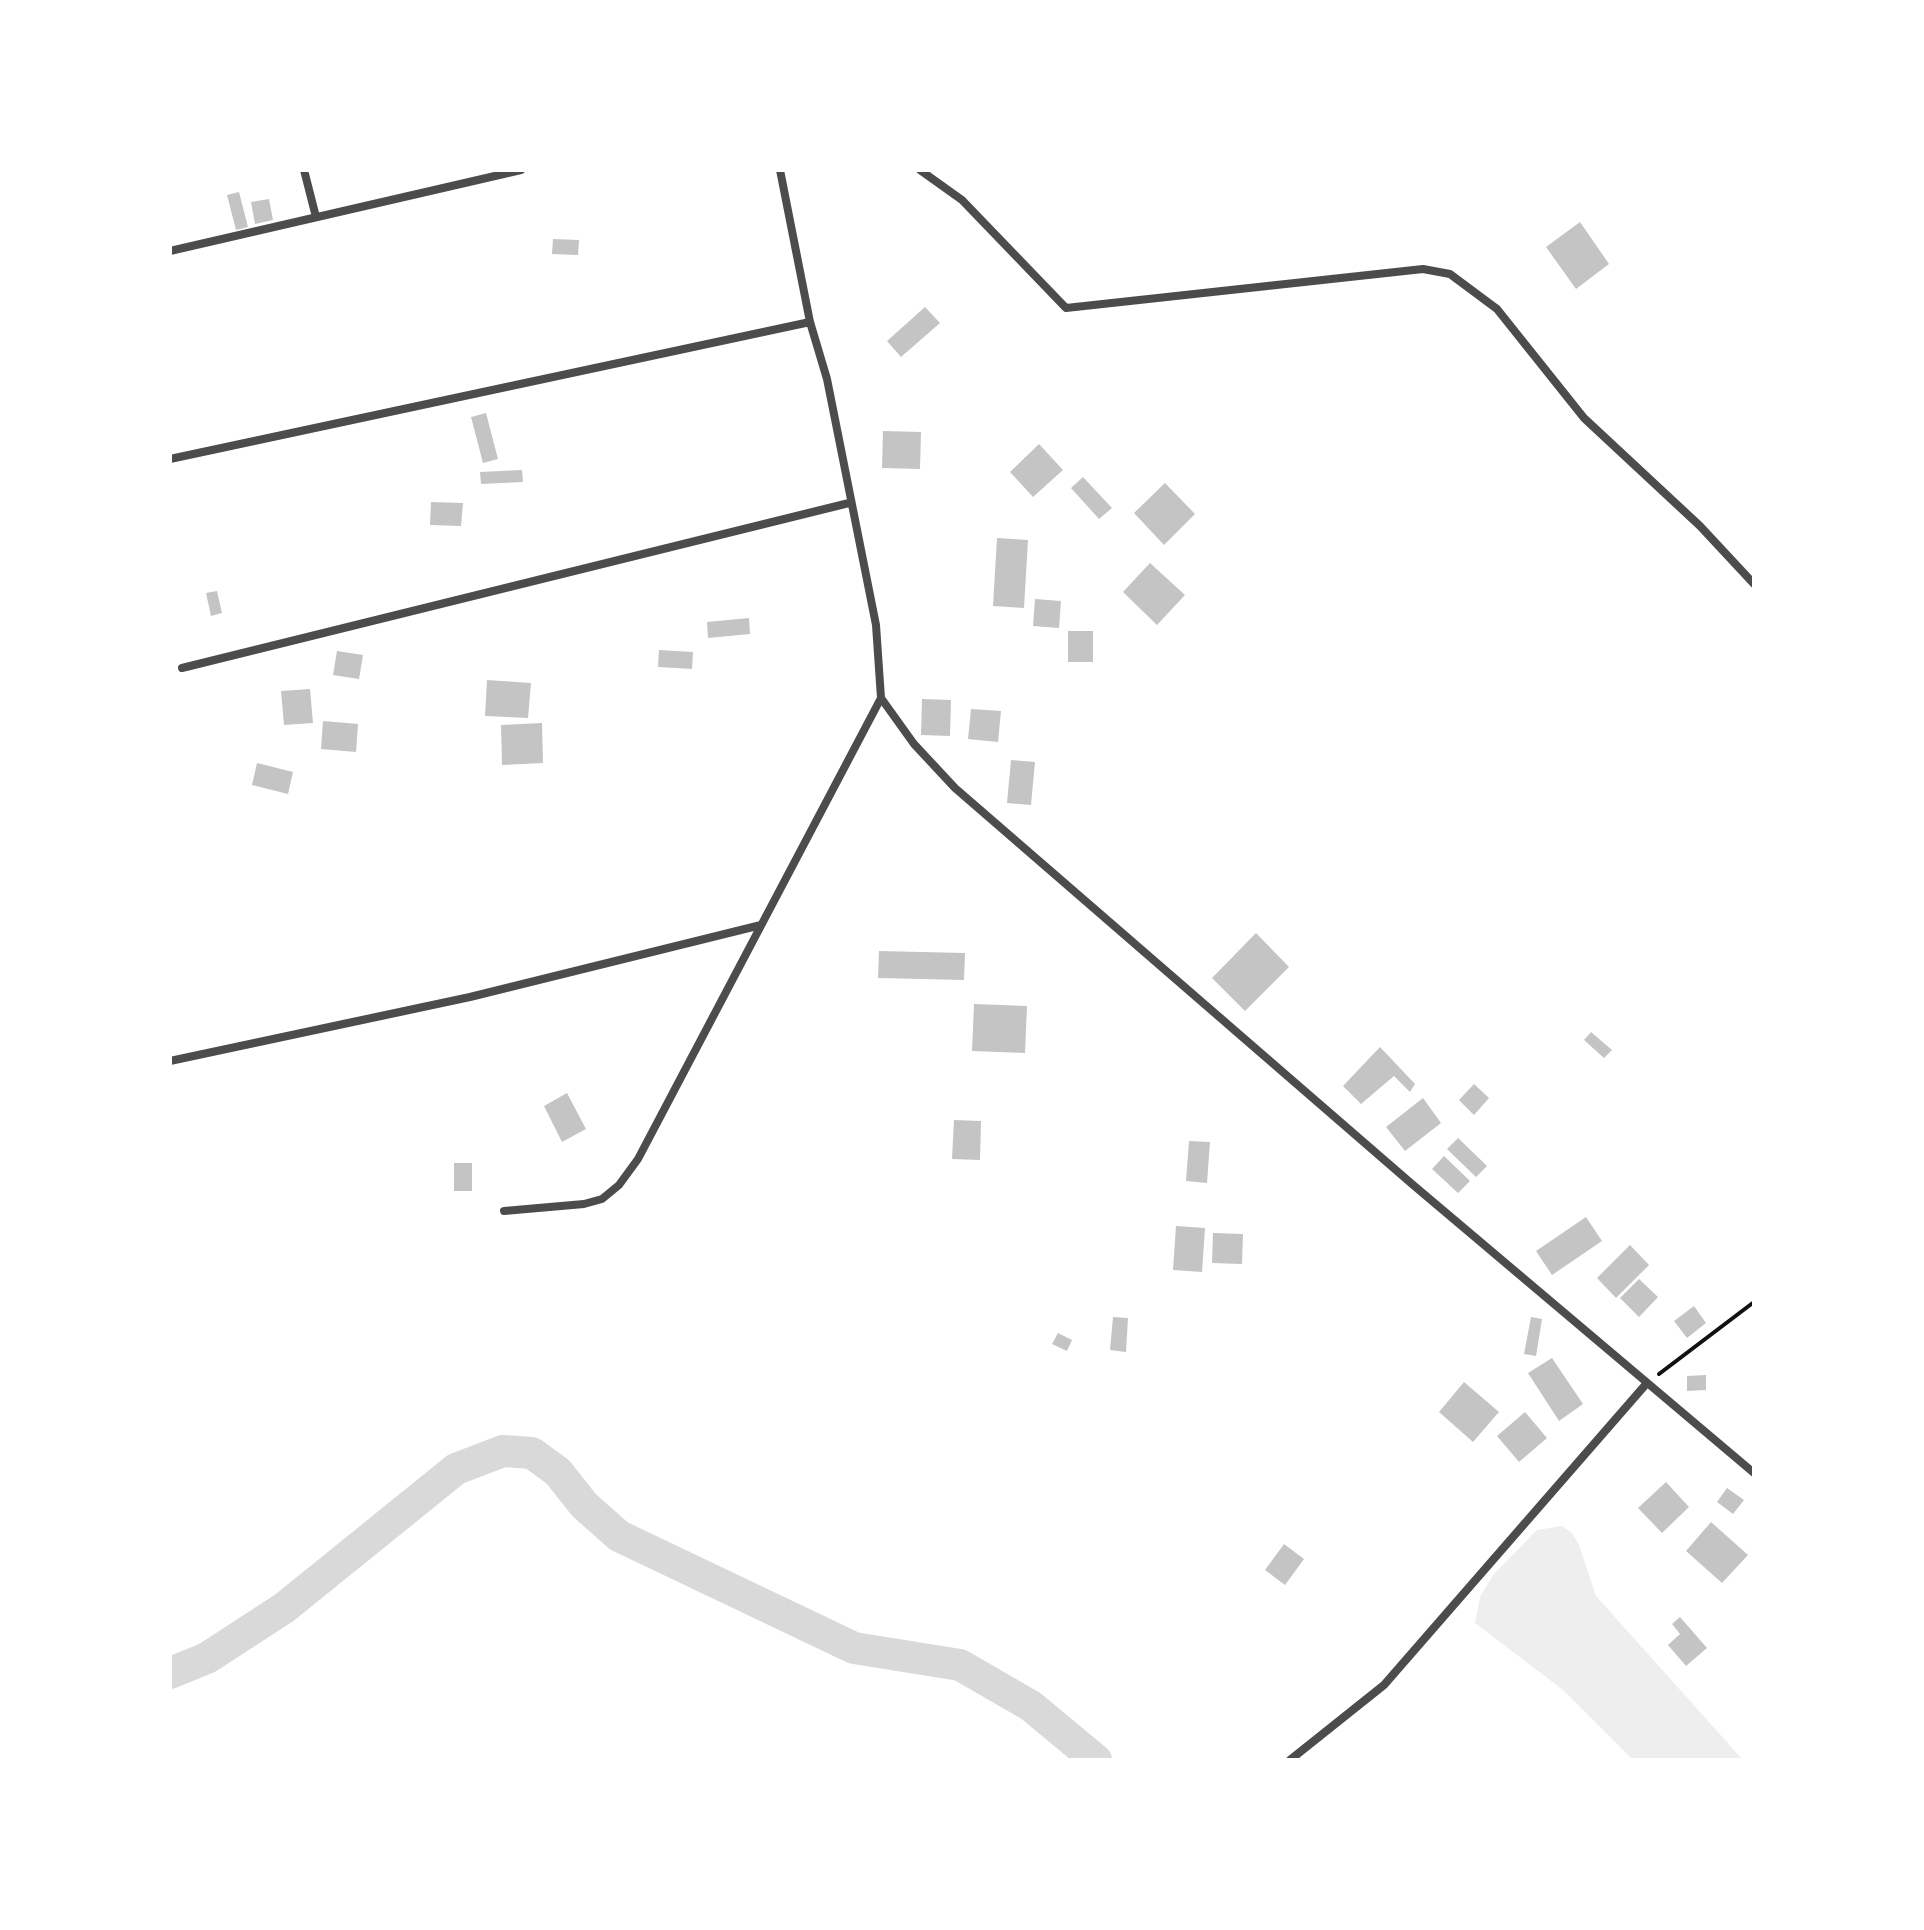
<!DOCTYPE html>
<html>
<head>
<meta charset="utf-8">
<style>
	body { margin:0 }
	#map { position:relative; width:1924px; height:1930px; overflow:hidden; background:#fff; font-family:"Fira Sans Condensed",sans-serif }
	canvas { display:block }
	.frame { position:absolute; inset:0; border:172px solid #fff; pointer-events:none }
</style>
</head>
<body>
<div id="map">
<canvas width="1924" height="1930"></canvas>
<div class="frame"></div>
</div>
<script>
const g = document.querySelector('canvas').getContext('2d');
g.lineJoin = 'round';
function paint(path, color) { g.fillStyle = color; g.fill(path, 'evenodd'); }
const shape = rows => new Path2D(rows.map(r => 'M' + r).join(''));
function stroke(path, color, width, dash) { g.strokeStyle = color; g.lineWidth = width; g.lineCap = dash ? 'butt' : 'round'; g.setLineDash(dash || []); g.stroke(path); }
paint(shape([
	[1562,1526,1572,1533,1579,1545,1596,1596,1743,1760,1633,1760,1563,1690,1475,1623,1480,1597,1493,1575,1537,1530]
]), '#eee');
stroke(shape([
	[170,1673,207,1658,284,1608,456,1469,503,1451,532,1453,558,1472,584,1505,619,1536,854,1648,960,1665,1031,1706,1096,1760]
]), '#d9d9d9', 32);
paint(shape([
	[239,192,248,227,236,230,227,195],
	[269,199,273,220,255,224,251,202],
	[1580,222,1609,264,1576,289,1546,247],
	[553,239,579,240,578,255,552,254],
	[925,307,940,323,901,357,887,341],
	[486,413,498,459,483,463,471,417],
	[883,431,921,432,920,469,882,468],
	[1039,444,1063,470,1033,497,1010,472],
	[522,470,523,482,481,484,480,472],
	[1083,477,1112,508,1099,519,1071,488],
	[1165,483,1195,514,1164,545,1134,513],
	[431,502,463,503,461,526,430,525],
	[997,538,1028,540,1024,608,993,606],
	[1150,563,1185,595,1157,625,1123,592],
	[217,591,222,613,211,616,206,593],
	[1035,599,1061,601,1059,628,1033,626],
	[749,618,750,634,708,638,707,622],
	[1068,631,1093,631,1093,662,1068,662],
	[659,650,693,652,692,669,658,667],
	[337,651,363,655,359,679,333,675],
	[487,680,531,683,528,718,485,716],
	[310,689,313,723,284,725,281,691],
	[922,699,951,700,950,736,921,735],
	[971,709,1001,711,998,742,968,739],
	[323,721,358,724,356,752,321,749],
	[542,723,543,763,502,765,501,725],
	[1011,760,1035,762,1031,805,1007,803],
	[257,763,293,772,288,794,252,785],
	[1256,933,1289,967,1245,1011,1212,978],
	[879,951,965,953,964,980,878,978],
	[974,1004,1027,1006,1025,1053,972,1051],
	[1591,1032,1612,1050,1604,1058,1584,1040],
	[1380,1047,1415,1084,1410,1092,1394,1076,1361,1104,1343,1086],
	[1474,1084,1489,1098,1474,1115,1459,1100],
	[567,1093,586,1129,562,1142,544,1106],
	[1423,1098,1441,1123,1405,1151,1386,1127],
	[954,1120,981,1121,980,1160,952,1159],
	[1458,1138,1487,1166,1476,1177,1447,1149],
	[1189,1141,1210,1142,1207,1183,1186,1181],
	[1444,1156,1470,1181,1458,1193,1432,1169],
	[454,1163,472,1163,472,1191,454,1191],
	[1586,1217,1602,1241,1552,1275,1536,1251],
	[1176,1226,1205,1228,1202,1272,1173,1270],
	[1213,1233,1243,1234,1242,1264,1212,1263],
	[1630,1245,1649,1265,1616,1298,1597,1278],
	[1639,1279,1658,1297,1639,1317,1620,1298],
	[1694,1306,1706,1323,1687,1338,1674,1321],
	[1113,1317,1128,1318,1126,1352,1110,1350],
	[1531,1317,1542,1319,1536,1356,1524,1354],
	[1058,1333,1072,1340,1067,1351,1052,1344],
	[1552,1358,1583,1404,1559,1421,1528,1373],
	[1706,1375,1706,1390,1687,1391,1687,1376],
	[1464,1382,1499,1412,1473,1442,1439,1412],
	[1525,1412,1547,1438,1519,1462,1497,1436],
	[1666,1482,1689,1507,1662,1533,1638,1508],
	[1727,1488,1744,1500,1733,1514,1717,1502],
	[1711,1522,1748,1555,1722,1583,1686,1551],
	[1284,1544,1304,1559,1285,1585,1265,1570],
	[1680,1617,1707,1648,1686,1666,1668,1645,1680,1634,1672,1624]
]), '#c4c4c4');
stroke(shape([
	[1659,1374,1754,1302]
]), '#111', 4);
stroke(shape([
	[304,170,316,217],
	[780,170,810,322,827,379,876,625,881,698,914,744,955,788,1412,1184,1754,1473],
	[920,170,962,200,1066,308,1423,269,1450,274,1497,309,1584,418,1700,526,1754,584],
	[170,251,521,170],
	[170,459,810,322],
	[182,668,849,503],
	[170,1061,470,997,761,925],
	[504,1211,584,1204,602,1199,619,1185,638,1159,881,698],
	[1290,1760,1384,1685,1647,1383]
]), '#4c4c4c', 8);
</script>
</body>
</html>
